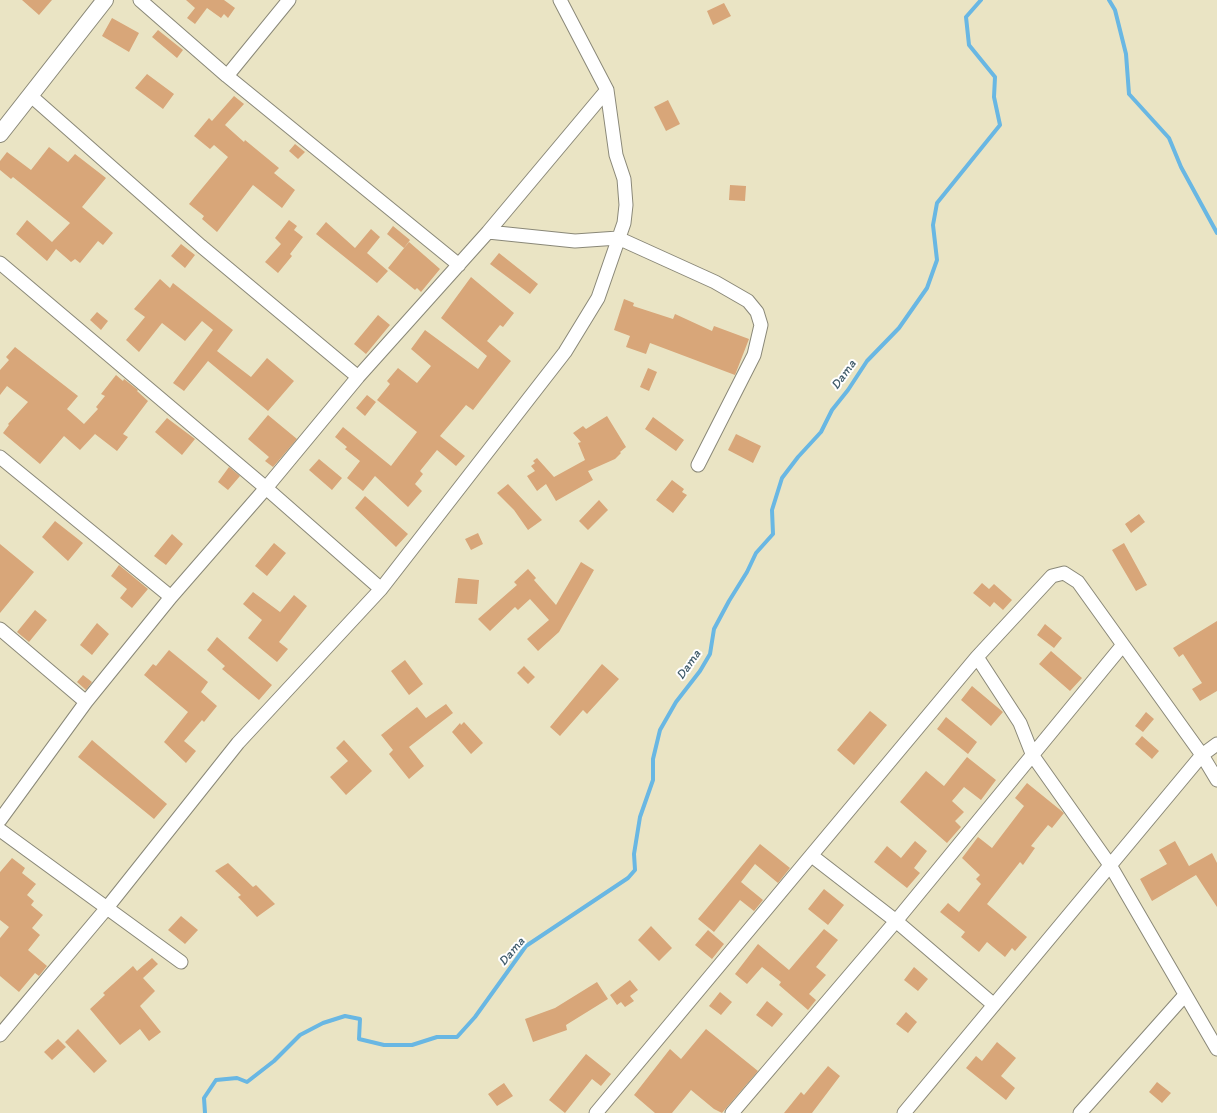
<!DOCTYPE html>
<html>
<head>
<meta charset="utf-8">
<style>
	body { margin:0 }
	canvas { display:block; background:#eae4c4 }
</style>
</head>
<body>
<canvas width="1217" height="1113"></canvas>
<script>
const g = document.querySelector('canvas').getContext('2d');
g.lineJoin = 'round';
const shape = rows => new Path2D(rows.map(r => 'M' + r).join(''));
function stroke(path, color, width, dash) { g.strokeStyle = color; g.lineWidth = width; g.lineCap = dash ? 'butt' : 'round'; g.setLineDash(dash || []); g.stroke(path); }
function paint(path, color) { g.fillStyle = color; g.fill(path, 'evenodd'); }
function write(font, color, halo, rows, align = 'center') {
  g.font = font + ' Itim,sans-serif'; g.lineWidth = 4; g.setLineDash([]); g.textBaseline = 'middle'; g.strokeStyle = halo; g.fillStyle = color; for (const [text, x, y, turn = 0] of rows) {
    g.save(); g.translate(x, y); g.rotate((+turn || 0) * Math.PI / 180); g.textAlign = isNaN(turn) ? turn : align; if (halo) g.strokeText(text, 0, 0); g.fillText(text, 0, 0); g.restore();
  }
}
stroke(shape([
	[1109,0,1115,10,1126,54,1129,94,1169,138,1181,167,1217,233],
	[205,1113,204,1098,216,1080,237,1078,247,1082,274,1061,300,1035,323,1023,345,1016,360,1019,359,1039,384,1045,412,1045,437,1037,457,1037,475,1017,526,946,628,878,635,870,634,854,640,817,653,780,653,759,660,730,676,702,700,671,710,654,714,629,729,601,747,572,756,553,773,534,772,510,782,478,798,457,821,432,832,410,848,390,867,361,899,328,927,288,937,260,933,225,937,203,1000,125,994,97,995,77,969,45,966,17,981,0]
]), '#69b7e3', 4);
paint(shape([
	[22,0,52,0,39,15],
	[186,0,224,0,235,8,228,18,224,14,221,18,207,8,195,24,187,18,195,8],
	[724,3,731,16,713,25,707,11],
	[112,18,139,33,129,52,102,36],
	[158,30,183,50,177,58,152,37],
	[147,74,174,94,163,109,135,88],
	[234,96,244,104,225,125,244,142,245,140,279,168,274,173,295,190,282,208,253,185,217,232,202,219,204,216,189,204,228,157,214,145,210,149,194,136,209,118,212,121],
	[668,100,680,124,666,131,654,107],
	[295,144,305,152,298,159,289,151],
	[49,147,68,162,75,154,106,178,82,207,113,233,103,245,98,241,80,263,75,259,71,262,56,249,47,261,16,234,27,220,52,242,70,223,13,177,11,179,0,170,0,161,7,152,31,170],
	[730,185,746,186,745,201,729,200],
	[289,220,297,226,294,230,303,237,290,254,292,256,278,273,265,262,281,244,275,238],
	[326,222,355,248,371,229,380,237,367,253,388,271,377,283,316,234],
	[393,226,410,240,404,248,387,234],
	[409,242,440,269,421,292,417,288,415,290,388,268],
	[181,244,195,255,185,268,171,256],
	[499,253,538,284,530,294,490,264],
	[471,277,514,313,503,327,500,325,487,341,511,361,473,410,466,405,440,436,465,456,456,466,437,450,420,471,423,474,415,484,422,491,408,507,375,476,363,491,347,478,360,461,345,449,347,447,335,437,343,427,391,466,417,432,377,400,390,384,387,381,398,368,417,383,431,366,411,349,425,330,478,369,487,356,441,318],
	[160,279,170,288,173,283,233,330,217,351,251,377,267,358,294,381,268,411,208,361,184,391,173,383,213,330,202,321,185,341,162,323,139,352,126,340,145,317,134,309],
	[624,299,634,303,633,306,673,319,675,314,712,331,714,326,749,339,735,375,650,343,646,354,626,347,630,336,614,330],
	[97,312,108,321,101,330,90,320],
	[378,315,390,325,366,354,354,344],
	[15,347,78,396,67,409,84,424,98,409,96,407,105,396,101,394,116,375,123,381,124,379,138,390,137,391,148,401,123,434,128,437,117,451,95,434,80,450,64,436,40,464,3,433,9,425,8,424,28,402,7,386,0,395,0,370,9,360,6,357],
	[648,368,657,372,649,391,640,387],
	[367,395,376,402,365,416,356,408],
	[268,415,297,439,273,467,265,461,269,457,248,439],
	[607,416,626,447,620,452,621,453,615,459,588,471,593,480,556,501,546,484,537,491,527,476,535,471,531,466,535,463,533,461,537,458,554,477,585,460,578,443,581,442,573,433,583,426,586,429],
	[653,417,684,440,676,451,645,429],
	[167,418,195,439,182,455,155,432],
	[736,434,761,446,753,463,728,450],
	[319,459,342,478,332,490,309,470],
	[229,467,240,476,228,490,218,482],
	[672,480,684,489,682,492,687,495,673,513,656,500],
	[508,484,542,520,528,530,514,510,497,493],
	[365,496,408,534,396,547,355,508],
	[599,500,608,510,588,530,579,521],
	[1139,514,1145,522,1131,533,1125,524],
	[55,521,83,543,68,561,42,537],
	[478,533,483,544,471,550,465,539],
	[172,534,183,544,166,565,154,556],
	[274,543,286,553,267,576,255,566],
	[1124,543,1147,585,1136,591,1112,550],
	[0,544,34,572,0,613],
	[581,562,594,570,559,632,538,651,527,639,549,620,530,599,518,610,515,607,490,631,478,619,517,585,514,582,528,569,536,578,534,580,556,605],
	[119,565,148,589,132,608,120,598,127,589,111,576],
	[458,578,479,580,477,604,455,603],
	[982,583,989,589,994,584,1012,600,1003,610,994,602,990,607,973,593],
	[253,592,280,612,294,595,307,606,279,642,288,649,277,662,248,638,262,620,243,604],
	[35,610,47,620,29,642,17,632],
	[1217,621,1217,691,1200,701,1192,689,1202,683,1183,654,1179,657,1173,648],
	[97,623,109,634,92,655,80,645],
	[1045,624,1062,638,1054,648,1037,635],
	[217,637,272,685,259,700,222,669,225,666,207,650],
	[169,650,208,682,201,692,217,706,204,722,202,720,184,741,196,751,186,763,164,742,188,712,144,675,153,664,156,666],
	[1051,651,1082,678,1070,691,1039,664],
	[405,660,423,684,409,695,391,671],
	[602,664,619,679,587,714,583,710,560,736,550,727],
	[524,666,535,677,528,684,517,673],
	[83,675,92,682,86,690,77,682],
	[972,686,1003,712,991,726,961,700],
	[446,704,453,713,409,747,424,766,409,779,389,754,393,750,381,735,417,707,426,718],
	[870,711,887,725,854,765,837,750],
	[1146,712,1154,719,1143,732,1135,726],
	[946,717,977,742,968,754,937,729],
	[464,722,483,743,471,754,452,732,460,723,461,725],
	[1142,736,1159,751,1152,759,1135,744],
	[92,740,167,804,154,819,78,757],
	[344,740,372,771,346,795,330,777,348,761,336,748],
	[967,757,996,780,981,800,964,787,952,801,964,812,955,821,961,827,947,843,900,802,926,771,944,786],
	[1027,783,1064,813,1052,828,1048,825,1031,846,1035,848,1023,865,1020,862,987,904,1027,937,1015,951,1012,948,1005,957,987,942,979,952,961,937,965,932,940,912,948,903,959,912,981,884,976,879,980,875,962,858,978,837,992,848,1024,806,1015,798],
	[915,841,927,851,914,868,920,873,907,888,874,862,887,846,901,858],
	[1175,841,1189,866,1212,853,1217,863,1217,907,1196,875,1152,901,1140,879,1167,864,1159,850],
	[760,844,790,868,778,883,755,864,741,882,763,900,754,911,740,900,714,932,698,919],
	[12,858,25,868,22,873,36,884,27,895,34,901,31,905,43,915,32,928,40,935,28,950,47,966,39,976,35,973,19,992,0,976,0,938,9,927,0,920,0,872],
	[228,863,253,887,256,885,275,904,257,917,238,897,241,895,215,871],
	[824,889,844,905,828,925,808,909],
	[181,916,198,930,185,944,168,930],
	[651,926,672,948,659,961,638,940],
	[824,929,838,940,816,967,826,975,809,994,816,1000,808,1010,779,985,781,982,762,967,747,984,735,974,758,944,789,970],
	[708,930,724,944,712,959,695,945],
	[152,958,158,964,143,978,155,991,140,1006,161,1032,149,1041,140,1029,120,1045,90,1009,105,995,103,993,133,966,137,971],
	[914,967,928,979,918,991,904,980],
	[630,980,638,990,630,996,634,1001,625,1007,621,1002,617,1005,610,995],
	[597,982,608,999,566,1025,567,1030,533,1042,525,1019,555,1008],
	[720,992,732,1002,721,1015,709,1006],
	[767,1001,783,1014,772,1027,756,1015],
	[906,1012,917,1022,908,1033,896,1024],
	[78,1029,107,1061,94,1073,65,1042],
	[706,1029,758,1071,722,1113,714,1109,691,1090,672,1113,655,1113,634,1095,670,1049,681,1059],
	[58,1039,66,1047,52,1060,44,1052],
	[997,1042,1016,1058,1001,1076,1015,1088,1006,1100,966,1068,976,1056,982,1061],
	[586,1054,611,1074,601,1086,592,1079,565,1113,549,1100],
	[828,1066,840,1076,812,1113,784,1113,801,1092,804,1095],
	[1157,1082,1171,1093,1162,1103,1149,1092],
	[504,1083,513,1096,497,1106,488,1094]
]), '#d8a679');
const minor = shape([
	[140,0,227,76,459,265],
	[227,76,289,0],
	[31,96,201,246,358,377],
	[488,232,575,241,618,238,715,282,748,301,757,312,761,325,754,355,698,465],
	[0,263,266,488,381,589],
	[0,457,171,597],
	[0,629,86,702],
	[977,657,1020,723,1033,756,1110,865,1217,1049],
	[0,820,86,702,171,597,266,488,358,377,488,232,607,90],
	[0,830,181,962],
	[812,856,896,921,994,1005],
	[0,1035,106,909,238,743,381,589,565,352,598,298,624,223,626,205,624,179,616,155,607,90,560,0],
	[596,1113,977,657,1052,576,1064,573,1078,582,1202,755,1217,780],
	[732,1113,896,921,1122,646],
	[904,1113,1202,755,1217,744],
	[1080,1113,1185,995]
]);
const tertiary = shape([
	[0,134,105,0]
]);
stroke(minor, '#8a8878', 15);
stroke(tertiary, '#8a8878', 18);
stroke(minor, '#fff', 13);
stroke(tertiary, '#fff', 16);
write('italic 13px', '#415c6b', '#fff', [
	["Dama",844,375,-54],
	["Dama",689,665,-55],
	["Dama",512,952,-50]
]);
</script>
</body>
</html>
